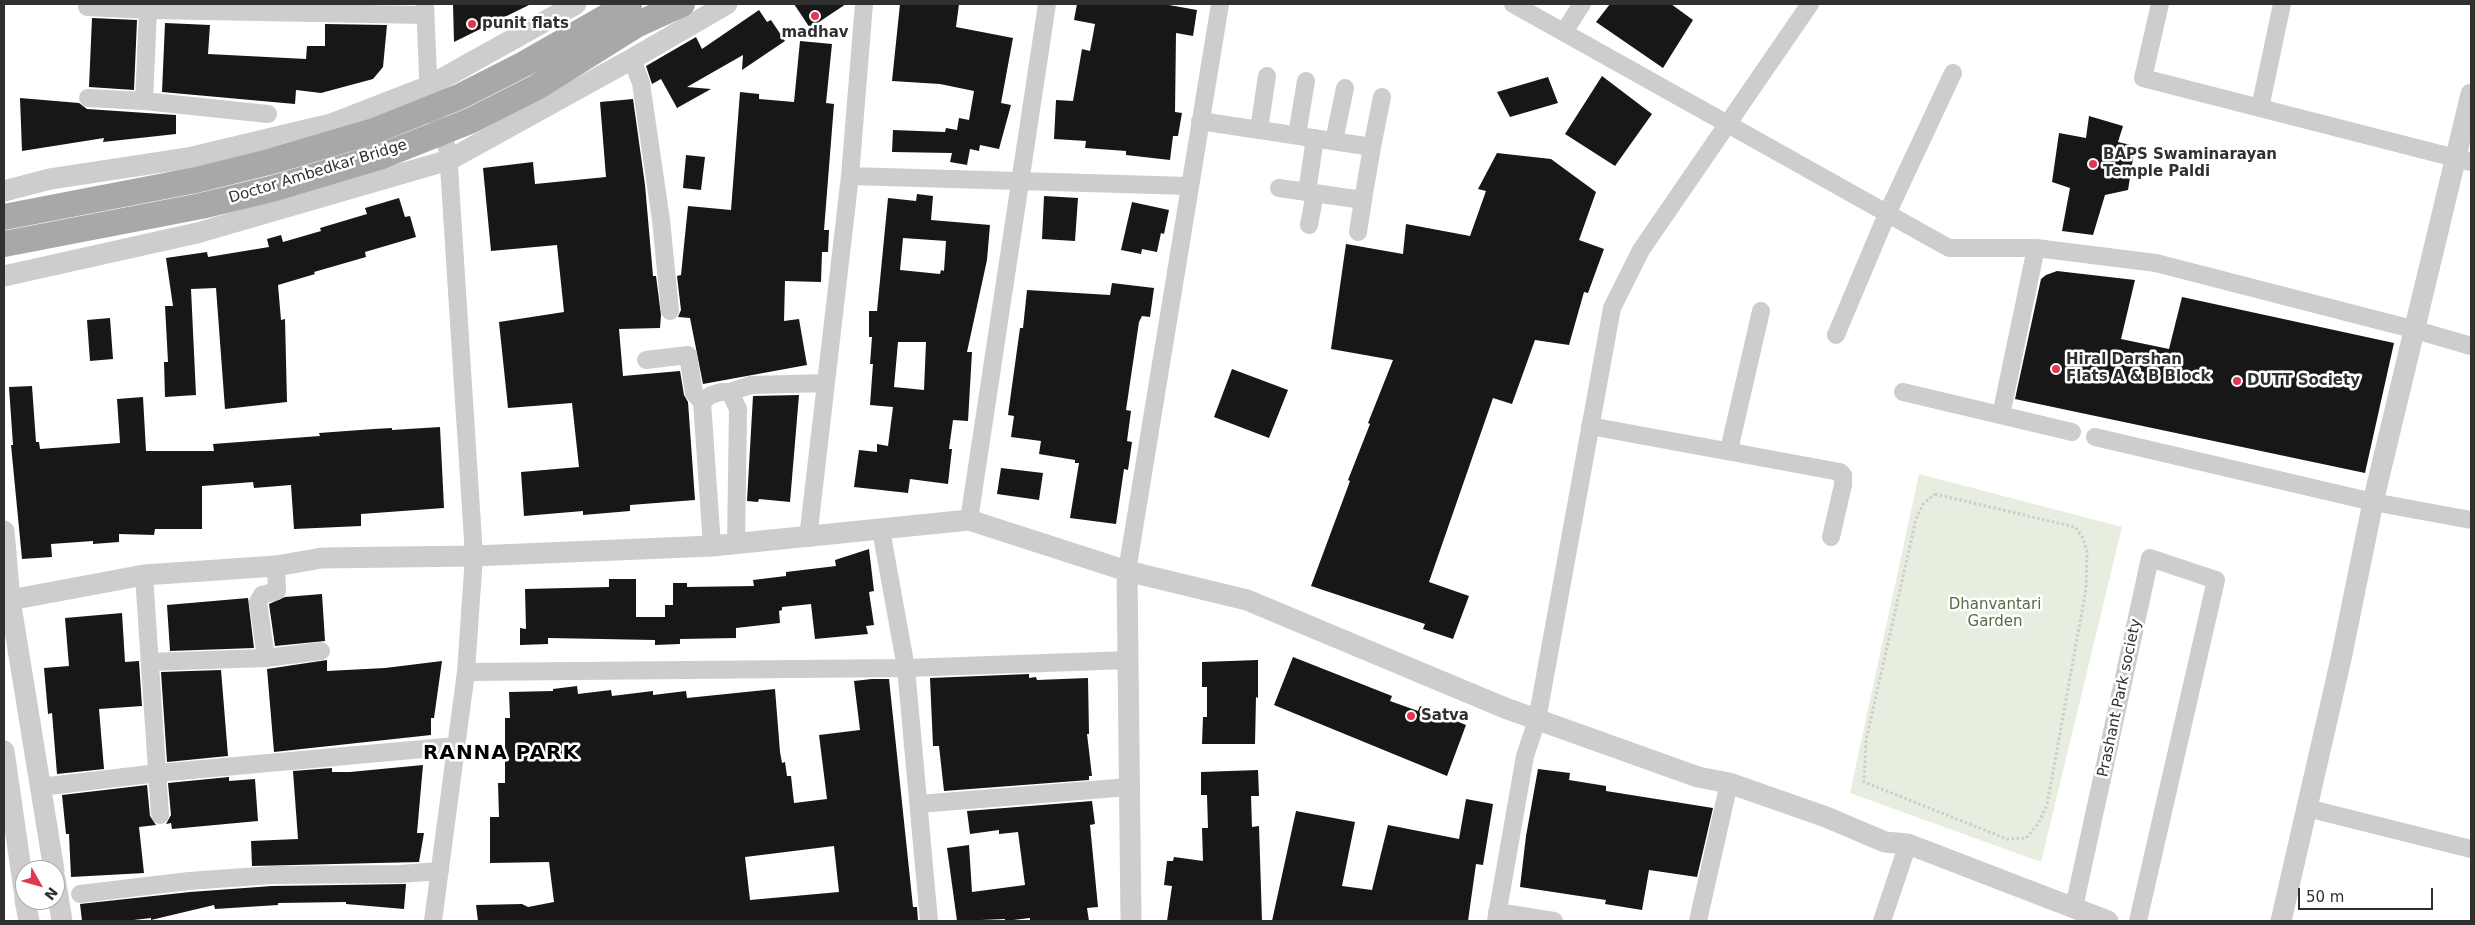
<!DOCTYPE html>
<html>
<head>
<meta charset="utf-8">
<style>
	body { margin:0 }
	#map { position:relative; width:2475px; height:925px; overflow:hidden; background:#fff; font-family:"DejaVu Sans",sans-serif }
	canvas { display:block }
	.frame { position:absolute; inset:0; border:5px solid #303030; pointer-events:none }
	.north { position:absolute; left:15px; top:860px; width:50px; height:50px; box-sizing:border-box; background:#fff; border:1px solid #acacac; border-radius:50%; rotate:128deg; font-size:14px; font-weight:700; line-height:20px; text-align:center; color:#303030 }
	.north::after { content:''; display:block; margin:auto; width:18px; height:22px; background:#e1384f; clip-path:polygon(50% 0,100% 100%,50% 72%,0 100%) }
	.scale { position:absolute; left:2298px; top:888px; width:135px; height:22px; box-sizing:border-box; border:2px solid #303030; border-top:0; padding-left:6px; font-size:15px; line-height:18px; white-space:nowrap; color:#303030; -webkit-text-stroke:4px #fff; paint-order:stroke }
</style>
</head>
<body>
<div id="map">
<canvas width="2475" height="925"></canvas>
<div class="frame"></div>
<div class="north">N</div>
<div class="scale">50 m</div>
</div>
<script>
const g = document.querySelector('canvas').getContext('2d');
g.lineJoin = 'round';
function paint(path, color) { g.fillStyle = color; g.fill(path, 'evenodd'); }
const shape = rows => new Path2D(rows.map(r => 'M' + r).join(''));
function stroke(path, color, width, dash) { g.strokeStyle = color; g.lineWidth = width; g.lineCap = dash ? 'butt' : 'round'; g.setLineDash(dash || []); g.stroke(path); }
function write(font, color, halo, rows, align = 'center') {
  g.font = font + ' "DejaVu Sans",sans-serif'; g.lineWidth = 5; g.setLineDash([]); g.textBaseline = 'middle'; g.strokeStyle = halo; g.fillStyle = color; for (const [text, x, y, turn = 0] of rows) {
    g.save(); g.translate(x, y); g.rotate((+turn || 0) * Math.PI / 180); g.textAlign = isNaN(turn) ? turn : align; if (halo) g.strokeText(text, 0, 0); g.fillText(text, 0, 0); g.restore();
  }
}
paint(shape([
	[1919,474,2122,527,2041,862,1850,793]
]), '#e7eddf');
paint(shape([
	[453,4,531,4,454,42],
	[794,4,846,4,810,28],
	[900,4,959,4,956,27,1013,38,1001,103,1011,105,999,149,980,145,979,151,970,149,967,165,950,162,952,153,892,152,893,130,945,132,946,128,957,130,959,118,969,120,974,91,940,84,892,81],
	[1077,4,1163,4,1197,10,1193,36,1176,33,1175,112,1182,113,1178,136,1173,136,1170,160,1126,155,1126,151,1085,148,1086,141,1054,139,1056,100,1073,101,1082,49,1090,51,1095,24,1074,20],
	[1610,4,1671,4,1693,20,1663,68,1596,22],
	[759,10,767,22,771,20,785,41,742,70,743,55,687,87,711,89,677,108,661,79,652,84,646,66,696,37,702,49],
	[92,18,137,20,134,90,89,87],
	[165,23,210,25,208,54,306,59,307,46,325,46,325,24,387,25,383,67,373,79,321,93,296,90,295,104,162,92],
	[800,41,832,44,826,103,834,104,824,230,829,230,828,252,822,252,821,282,785,281,784,321,799,319,807,365,703,384,690,318,678,317,681,310,677,276,681,275,688,206,731,210,740,92,759,94,759,99,794,102],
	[1602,76,1652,114,1615,166,1565,134],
	[1548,77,1558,103,1510,117,1497,92],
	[20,98,79,103,87,109,176,115,176,134,103,142,104,138,22,151],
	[633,99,645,185,653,276,656,276,661,315,660,328,619,329,623,376,680,371,684,395,688,402,695,500,630,505,630,511,583,515,583,511,524,516,521,472,579,467,572,403,508,408,499,322,564,312,557,245,491,251,483,168,533,162,535,184,606,177,600,102],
	[2089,116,2123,126,2118,142,2135,146,2128,190,2105,195,2093,235,2062,231,2070,188,2052,182,2059,133,2086,138],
	[1497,153,1551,159,1596,192,1579,240,1604,249,1588,293,1584,292,1569,345,1535,340,1512,404,1493,398,1429,582,1469,596,1453,639,1423,629,1425,624,1311,586,1350,481,1348,480,1370,424,1368,423,1393,360,1331,349,1346,244,1403,254,1406,224,1470,236,1486,191,1478,189],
	[686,155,705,157,701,190,683,188],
	[917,194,933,196,931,220,990,225,987,260,967,352,972,352,968,421,953,420,949,449,952,449,948,484,910,479,908,493,854,487,859,450,877,452,877,444,888,446,893,407,870,405,873,364,870,364,872,337,869,337,869,311,877,311,888,198,916,201],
	[903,238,946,241,944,271,941,270,940,274,900,270],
	[898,342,926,342,924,390,894,387],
	[1044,196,1078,198,1075,241,1042,239],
	[399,198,405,217,410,216,416,237,365,252,366,257,314,272,315,274,278,285,281,320,285,319,287,402,225,409,216,288,191,289,196,395,165,397,164,362,168,362,165,306,173,306,166,258,207,252,208,257,269,247,267,239,281,235,283,242,321,231,320,228,367,214,365,208],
	[1132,202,1169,210,1164,234,1161,233,1157,252,1142,249,1141,254,1121,250],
	[2057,271,2135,280,2121,339,2169,349,2182,297,2394,343,2365,473,2015,399,2041,279,2046,275],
	[1112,283,1154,288,1150,317,1142,316,1139,322,1126,410,1131,411,1127,441,1132,442,1128,470,1124,469,1116,524,1070,518,1079,463,1075,463,1075,460,1039,454,1041,441,1011,437,1014,416,1008,415,1020,328,1023,328,1027,290,1110,295],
	[110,318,113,359,90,361,87,320],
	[1232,369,1288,390,1269,438,1214,417],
	[32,386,36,442,39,442,40,449,120,443,117,399,143,397,146,451,214,451,213,444,320,436,319,433,374,429,392,428,392,430,440,427,444,508,361,514,361,526,294,529,291,485,254,488,253,482,202,486,202,529,155,529,154,535,119,534,119,542,93,544,93,541,51,544,52,557,22,559,11,445,13,445,9,387],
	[799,395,790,502,759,499,758,502,747,501,753,396],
	[1001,468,1043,473,1039,500,997,494],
	[869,549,874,591,869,592,874,625,866,626,868,634,815,639,811,604,782,607,782,610,779,611,780,623,736,628,736,638,680,639,680,644,655,645,655,640,548,638,548,644,520,645,520,628,526,629,525,589,609,587,609,579,636,579,636,617,665,617,665,605,673,605,673,583,687,583,687,587,754,586,753,580,786,576,786,572,836,566,835,560],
	[322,594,325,641,275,646,269,604,285,597],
	[248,598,254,648,170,651,167,605],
	[122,613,125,662,139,661,142,706,99,709,104,769,57,774,52,713,48,714,44,668,69,666,65,618],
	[1293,657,1392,696,1390,701,1418,711,1420,706,1466,725,1447,776,1274,705],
	[327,660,327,671,385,668,442,661,434,718,431,718,431,735,274,752,267,669],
	[1258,660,1258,698,1256,697,1255,744,1202,744,1203,717,1207,717,1207,687,1202,687,1202,662],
	[221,670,228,756,167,762,161,672],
	[1029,674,1029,678,1036,677,1037,680,1088,678,1089,734,1087,734,1092,776,1089,776,1089,780,944,791,939,746,933,746,930,678],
	[872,679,889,679,913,907,917,907,918,921,478,921,476,905,522,904,528,907,554,902,549,862,490,863,490,817,499,817,498,783,505,783,505,718,510,718,509,692,553,691,553,689,577,686,578,694,611,690,612,696,653,691,653,695,686,691,687,698,775,689,780,752,782,763,785,762,787,776,791,776,794,803,827,799,819,735,860,730,854,681],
	[834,846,839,892,750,900,745,857],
	[423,765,417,833,424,833,419,862,252,866,251,841,298,839,293,771,332,768,332,772,350,772],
	[1538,769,1570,773,1569,780,1606,786,1606,791,1713,808,1697,877,1649,870,1642,910,1605,904,1606,900,1520,887,1526,836],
	[1258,770,1259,796,1251,796,1252,827,1259,826,1262,921,1167,921,1172,886,1164,885,1167,861,1173,861,1174,857,1203,861,1202,828,1208,828,1207,795,1201,795,1201,772],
	[229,777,229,781,255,779,258,821,172,829,171,823,166,824,171,815,168,783],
	[147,785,150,816,156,825,139,827,144,873,71,877,69,834,66,834,62,795],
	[1466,799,1493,804,1483,865,1476,864,1468,921,1272,921,1296,811,1355,822,1342,886,1372,890,1388,825,1459,839],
	[1092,801,1095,824,1090,825,1098,907,1087,908,1089,921,1030,921,1030,918,1005,921,1005,919,957,921,947,848,969,845,972,892,1025,885,1018,832,999,834,999,830,970,834,967,811],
	[406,884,404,909,346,904,346,902,278,903,278,905,215,909,214,905,151,920,151,918,125,921,82,921,80,904,190,892,272,886]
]), '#171717');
stroke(shape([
	[1935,494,2075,527,2083,538,2087,552,2086,589,2047,805,2038,824,2026,838,2007,839,1864,782,1866,740,1916,519,1923,504,1935,494]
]), '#cdcdcd', 3, [2.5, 2.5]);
stroke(shape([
	[425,4,429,97],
	[1513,4,1949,248,2036,248,2156,263,2416,330,2471,346],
	[2160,4,2143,78,2471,162],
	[87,7,148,10,425,15],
	[1564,32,1582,4],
	[632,59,641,83,661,220,670,311],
	[88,98,144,101,148,10],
	[144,101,268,114],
	[2260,108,2282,4],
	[1200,121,1372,147,1363,200,1279,188],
	[1259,129,1267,76],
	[1297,135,1306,81],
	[1334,141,1345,88],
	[1372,147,1382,97],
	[850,176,1189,186],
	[1307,192,1315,138],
	[1309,225,1315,193],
	[1358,232,1363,200],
	[1836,335,1887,214,1953,73],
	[646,360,688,355,694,393,702,402],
	[730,392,751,385,826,383],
	[1903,392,2072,432],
	[2001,415,2036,248],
	[1590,426,1840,472,1843,475,1843,485,1831,537],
	[2095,437,2373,502,2471,520],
	[1729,450,1761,311],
	[969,520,1047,4],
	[881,530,906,668,929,921],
	[808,538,850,176,864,4],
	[712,546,702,402,711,395,721,392,730,392,738,409,736,544],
	[1127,571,1220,4],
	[144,575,160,815],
	[266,658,258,602,262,595,277,591,276,566],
	[150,662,266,658,321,651],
	[466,672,906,668,1129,660],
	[40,787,158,773,456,746],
	[919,804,1129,787],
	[2307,808,2471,849],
	[80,894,189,881,272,875,400,874,440,871],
	[2074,907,2150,558,2216,580,2138,921],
	[1497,912,1554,921],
	[433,921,466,672,474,556,448,151,438,122],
	[1496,921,1525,756,1537,720,1612,308,1641,250,1810,4],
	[1698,921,1729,783],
	[1882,921,1908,844]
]), '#cdcdcd', 18);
stroke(shape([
	[4,191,50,179,188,158,331,124,429,86,576,4],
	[4,276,197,233,449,160,632,59,727,4],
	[4,531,10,600,54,870],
	[10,600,144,575,276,566,322,558,474,556,712,546,969,520,1127,571],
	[4,751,25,897],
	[55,878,62,921],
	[25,900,29,921],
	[1131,921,1127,571,1247,600,1505,708,1698,777,1729,783,1826,817,1885,842,1908,844,2108,921],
	[2281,921,2341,659,2373,502,2471,94]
]), '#cdcdcd', 21);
stroke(shape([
	[4,217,196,180,269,162,374,131,459,97,524,64,629,4],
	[4,244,201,206,275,188,382,156,470,121,537,87,636,25,682,4]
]), '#a8a8a8', 26);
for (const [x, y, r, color] of [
	[815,16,5,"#e1384f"],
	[472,24,5,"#e1384f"],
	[2093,164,5,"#e1384f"],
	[2056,369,5,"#e1384f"],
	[2237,381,5,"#e1384f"],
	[1411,716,5,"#e1384f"]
]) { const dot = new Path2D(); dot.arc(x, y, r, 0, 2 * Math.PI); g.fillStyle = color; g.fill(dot); stroke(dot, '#fff', 2); }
write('bold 15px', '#303030', '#fff', [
	["punit flats",482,24],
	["madhav",815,33,"center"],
	["BAPS Swaminarayan",2103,155],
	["Temple Paldi",2103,172],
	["Hiral Darshan",2066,360],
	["Flats A & B Block",2066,377],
	["DUTT Society",2247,381],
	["Satva",1421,716]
], 'left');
write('15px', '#303030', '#fff', [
	["Doctor Ambedkar Bridge",318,172,-17],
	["Prashant Park society",2120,698,-78]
]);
write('15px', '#566b3e', '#fff', [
	["Dhanvantari",1995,605],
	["Garden",1995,622]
]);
g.letterSpacing = '1px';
write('bold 20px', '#000', '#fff', [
	["RANNA PARK",501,754]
]);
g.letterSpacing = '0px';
</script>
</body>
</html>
